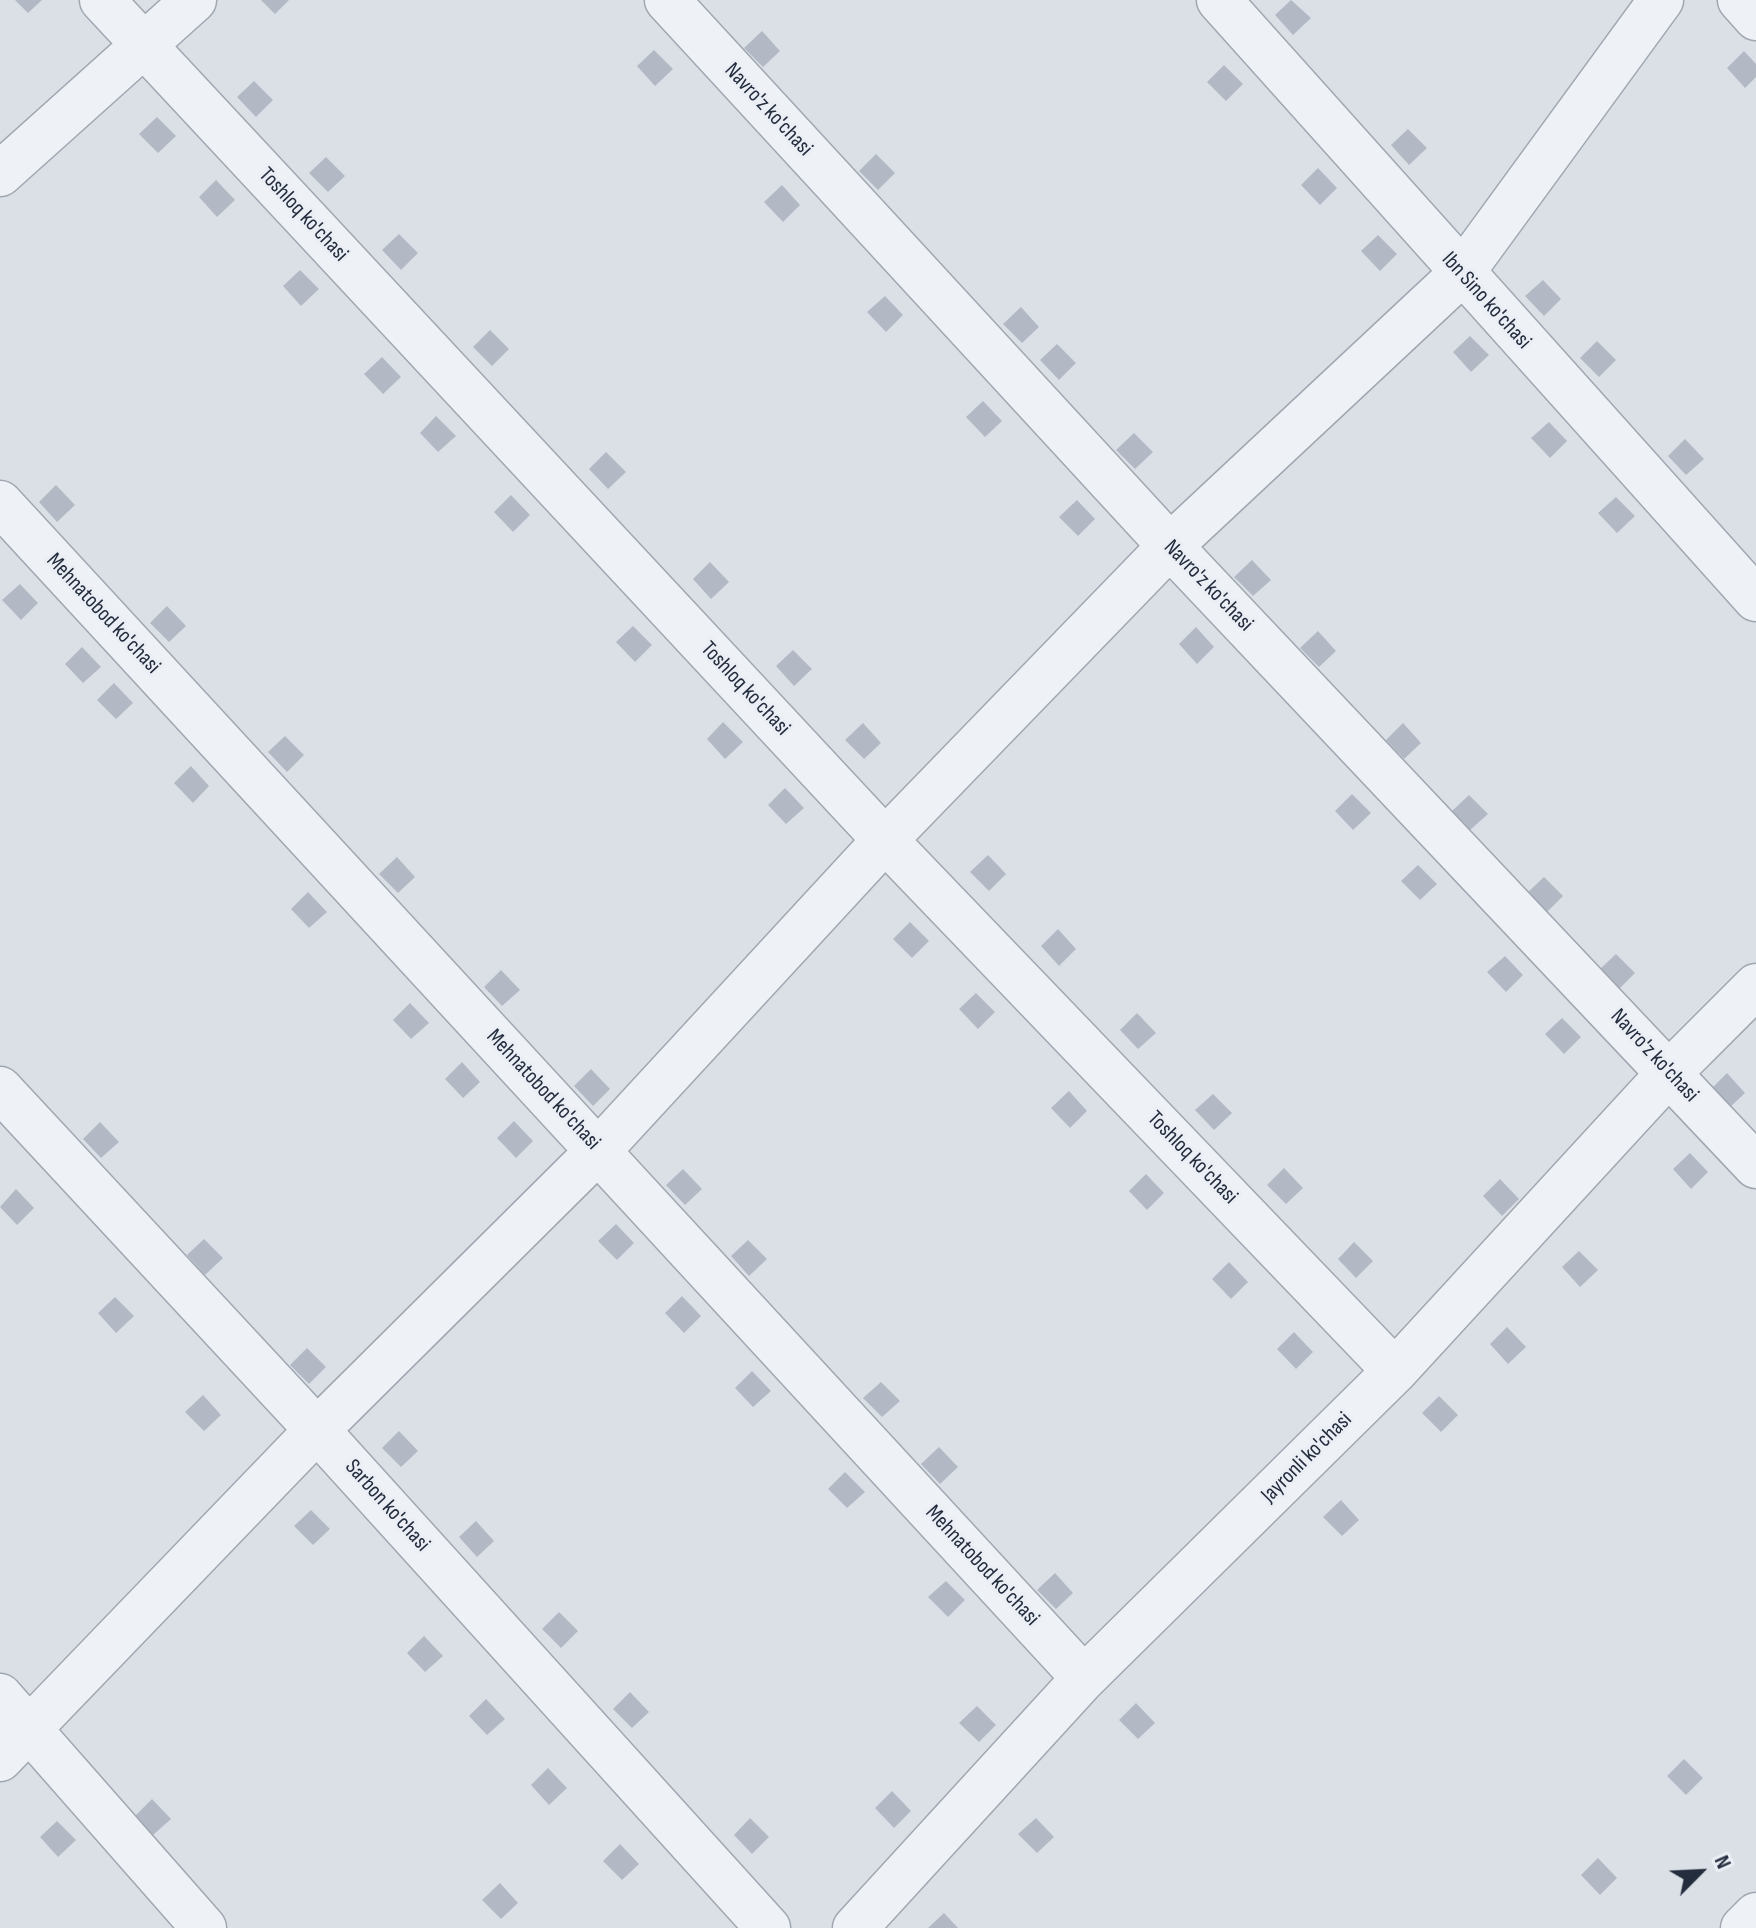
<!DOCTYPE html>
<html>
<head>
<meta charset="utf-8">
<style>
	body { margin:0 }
	#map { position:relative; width:1756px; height:1928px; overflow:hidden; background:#dbe0e7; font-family:"Sofia Sans Condensed",sans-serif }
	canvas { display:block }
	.north { position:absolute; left:1660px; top:1832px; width:80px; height:80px; -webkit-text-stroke:6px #ebeff5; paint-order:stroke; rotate:66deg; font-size:22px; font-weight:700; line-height:32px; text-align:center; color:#242d3e }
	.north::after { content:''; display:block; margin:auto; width:28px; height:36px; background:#242d3e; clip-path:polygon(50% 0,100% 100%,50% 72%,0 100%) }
</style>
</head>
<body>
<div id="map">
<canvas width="1756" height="1928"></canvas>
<div class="north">N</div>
</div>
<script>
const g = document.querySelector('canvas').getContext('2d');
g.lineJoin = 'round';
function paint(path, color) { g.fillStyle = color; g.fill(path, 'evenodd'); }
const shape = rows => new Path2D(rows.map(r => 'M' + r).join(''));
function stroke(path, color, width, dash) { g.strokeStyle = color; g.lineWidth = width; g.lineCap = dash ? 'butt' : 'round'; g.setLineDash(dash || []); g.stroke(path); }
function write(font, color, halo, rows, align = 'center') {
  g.font = font + ' "Sofia Sans Condensed",sans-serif'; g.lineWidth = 6; g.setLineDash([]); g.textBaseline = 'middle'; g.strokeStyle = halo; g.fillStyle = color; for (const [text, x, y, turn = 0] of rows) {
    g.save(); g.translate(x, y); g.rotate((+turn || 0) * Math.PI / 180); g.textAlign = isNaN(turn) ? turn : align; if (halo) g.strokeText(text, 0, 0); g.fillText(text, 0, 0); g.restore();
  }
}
paint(shape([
	[15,0,42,0,28,13],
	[261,0,289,0,275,14],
	[1291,0,1311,18,1293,35,1275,15],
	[762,31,780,51,763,67,744,48],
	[654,50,673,69,655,86,637,66],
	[1744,51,1756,64,1756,77,1745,88,1727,68],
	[1224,65,1243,84,1226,101,1207,82],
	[254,81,273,100,256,117,237,97],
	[157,117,176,136,158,153,139,134],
	[1408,129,1427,148,1409,165,1391,145],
	[876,154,895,173,878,190,859,171],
	[326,157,345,176,328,192,309,173],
	[1318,168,1337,188,1320,205,1301,185],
	[216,180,235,200,217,217,199,197],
	[782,185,800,205,783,222,764,202],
	[399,234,418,253,401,270,382,250],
	[1378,235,1397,254,1380,271,1361,251],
	[300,270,319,289,301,306,283,286],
	[1543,280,1561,299,1544,316,1525,296],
	[885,296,903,315,886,332,867,312],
	[1021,307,1039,327,1022,343,1003,324],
	[490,330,509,349,492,366,473,347],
	[1470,336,1489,355,1471,372,1453,352],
	[1597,341,1616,360,1599,377,1580,358],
	[1057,344,1076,363,1059,380,1040,360],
	[382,357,401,377,383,394,364,374],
	[983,401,1002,421,985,437,966,417],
	[436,416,456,436,438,452,420,433],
	[1549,422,1567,441,1550,458,1531,438],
	[1134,433,1153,452,1135,469,1116,450],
	[1685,439,1704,459,1686,475,1668,456],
	[606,452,626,472,608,489,589,469],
	[56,485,75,505,57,522,39,502],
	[511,495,530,515,513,532,494,512],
	[1616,497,1635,516,1617,533,1598,513],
	[1077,500,1095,519,1078,536,1059,517],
	[1252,560,1271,580,1253,596,1234,577],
	[710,562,729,582,711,599,693,579],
	[20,584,38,603,21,620,2,600],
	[167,606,186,626,169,642,150,623],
	[633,626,652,645,635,662,616,642],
	[1196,627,1214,647,1197,664,1179,644],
	[1318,631,1336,651,1319,667,1300,648],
	[82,647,101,667,83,683,65,664],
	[793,650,812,669,794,686,776,666],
	[114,683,133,703,116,719,97,700],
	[723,722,743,742,725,759,707,739],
	[863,723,881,743,864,759,845,740],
	[1403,723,1421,743,1404,759,1386,740],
	[285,736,304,755,287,772,268,752],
	[191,766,209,786,193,803,174,783],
	[785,788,804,808,786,824,768,805],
	[1352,794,1371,813,1353,830,1335,811],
	[1469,795,1488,814,1470,830,1452,811],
	[988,855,1006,874,989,891,970,872],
	[397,857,415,877,398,893,379,874],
	[1418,865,1437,884,1420,900,1401,881],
	[1544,877,1563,896,1546,913,1527,893],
	[308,892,327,912,309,928,291,909],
	[910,922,929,941,912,958,893,939],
	[1058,929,1076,949,1059,966,1041,946],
	[1616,954,1635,973,1618,990,1599,970],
	[1505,956,1523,975,1506,992,1487,972],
	[501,970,520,990,502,1006,484,987],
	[976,993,995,1012,978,1029,959,1009],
	[410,1003,429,1023,411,1039,393,1020],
	[1137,1013,1156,1033,1138,1049,1120,1030],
	[1562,1018,1581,1037,1564,1054,1545,1034],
	[462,1062,480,1082,463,1098,445,1079],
	[591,1069,610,1089,593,1106,574,1086],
	[1727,1073,1745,1093,1728,1109,1710,1090],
	[1069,1091,1087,1111,1070,1128,1051,1108],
	[1213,1094,1232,1113,1214,1130,1195,1110],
	[514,1121,533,1141,516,1158,497,1138],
	[100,1122,119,1142,101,1158,83,1139],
	[1690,1153,1708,1172,1691,1189,1673,1169],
	[1284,1168,1303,1188,1286,1204,1267,1185],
	[683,1169,702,1189,685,1205,666,1185],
	[1146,1174,1164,1193,1147,1210,1129,1191],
	[1500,1179,1519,1199,1502,1216,1483,1196],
	[16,1189,34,1208,17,1225,0,1207],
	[616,1224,634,1243,617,1260,598,1241],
	[204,1239,223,1258,205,1275,187,1255],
	[748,1240,767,1259,749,1276,731,1256],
	[1354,1242,1373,1261,1356,1278,1338,1259],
	[1579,1251,1598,1270,1580,1287,1562,1267],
	[1229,1262,1248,1282,1231,1299,1212,1279],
	[682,1296,701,1316,684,1333,665,1313],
	[115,1297,134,1316,116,1333,98,1313],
	[1507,1327,1526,1347,1508,1364,1490,1344],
	[1294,1332,1313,1352,1296,1369,1277,1349],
	[307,1348,326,1367,309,1384,290,1365],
	[752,1371,771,1391,753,1407,735,1388],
	[881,1382,900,1401,882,1417,863,1398],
	[203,1395,221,1415,204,1431,185,1412],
	[1439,1396,1458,1415,1441,1432,1422,1413],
	[399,1431,418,1451,401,1467,382,1448],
	[939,1447,958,1467,940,1484,921,1464],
	[845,1472,865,1492,847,1508,828,1489],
	[1341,1500,1359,1520,1342,1536,1323,1517],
	[311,1510,330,1529,313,1545,294,1526],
	[476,1521,494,1541,477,1557,459,1537],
	[1055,1573,1073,1593,1056,1609,1037,1590],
	[946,1581,965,1600,948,1617,928,1597],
	[559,1612,578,1631,561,1648,542,1629],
	[424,1636,443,1656,425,1672,407,1653],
	[630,1692,649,1712,632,1728,613,1709],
	[486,1699,505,1719,487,1735,469,1716],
	[1136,1703,1155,1723,1138,1739,1119,1720],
	[977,1706,996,1725,979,1742,959,1723],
	[1684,1759,1703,1778,1686,1795,1667,1776],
	[548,1768,567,1788,549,1805,531,1785],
	[892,1791,911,1811,894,1828,875,1808],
	[152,1799,171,1819,153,1835,135,1816],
	[750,1818,769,1837,752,1854,734,1835],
	[1036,1818,1054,1837,1037,1853,1018,1834],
	[57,1821,76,1840,58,1857,40,1837],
	[620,1844,639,1864,622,1880,603,1861],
	[1598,1858,1617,1878,1600,1895,1581,1875],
	[500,1883,518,1903,501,1919,482,1900],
	[944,1913,958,1928,928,1928]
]), '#b2b9c4');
const minor = shape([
	[102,0,885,840,1395,1371],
	[667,0,1170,546,1756,1166],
	[1219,0,1756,599],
	[1740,0,1756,18],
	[0,174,194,0],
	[0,503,1084,1678],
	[0,1089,317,1430,768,1928],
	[0,1696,204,1928],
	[0,1759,317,1430,599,1150,885,840,1170,546,1461,274,1661,0],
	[855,1928,1084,1678,1395,1371,1670,1072,1756,986],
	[1743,1928,1756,1915]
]);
stroke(minor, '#a0a7b1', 47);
stroke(minor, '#eef1f5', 44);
write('22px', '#242d3e', '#ebeff5', [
	["Navro'z ko'chasi",768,110,47],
	["Toshloq ko'chasi",303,215,47],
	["Ibn Sino ko'chasi",1486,301,48],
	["Navro'z ko'chasi",1208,586,46],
	["Mehnatobod ko'chasi",103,614,47],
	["Toshloq ko'chasi",745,689,47],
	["Navro'z ko'chasi",1654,1056,47],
	["Mehnatobod ko'chasi",543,1090,47],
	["Toshloq ko'chasi",1192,1158,46],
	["Jayronli ko'chasi",1307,1458,-45],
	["Sarbon ko'chasi",387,1506,48],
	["Mehnatobod ko'chasi",982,1566,47]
]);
</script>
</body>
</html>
